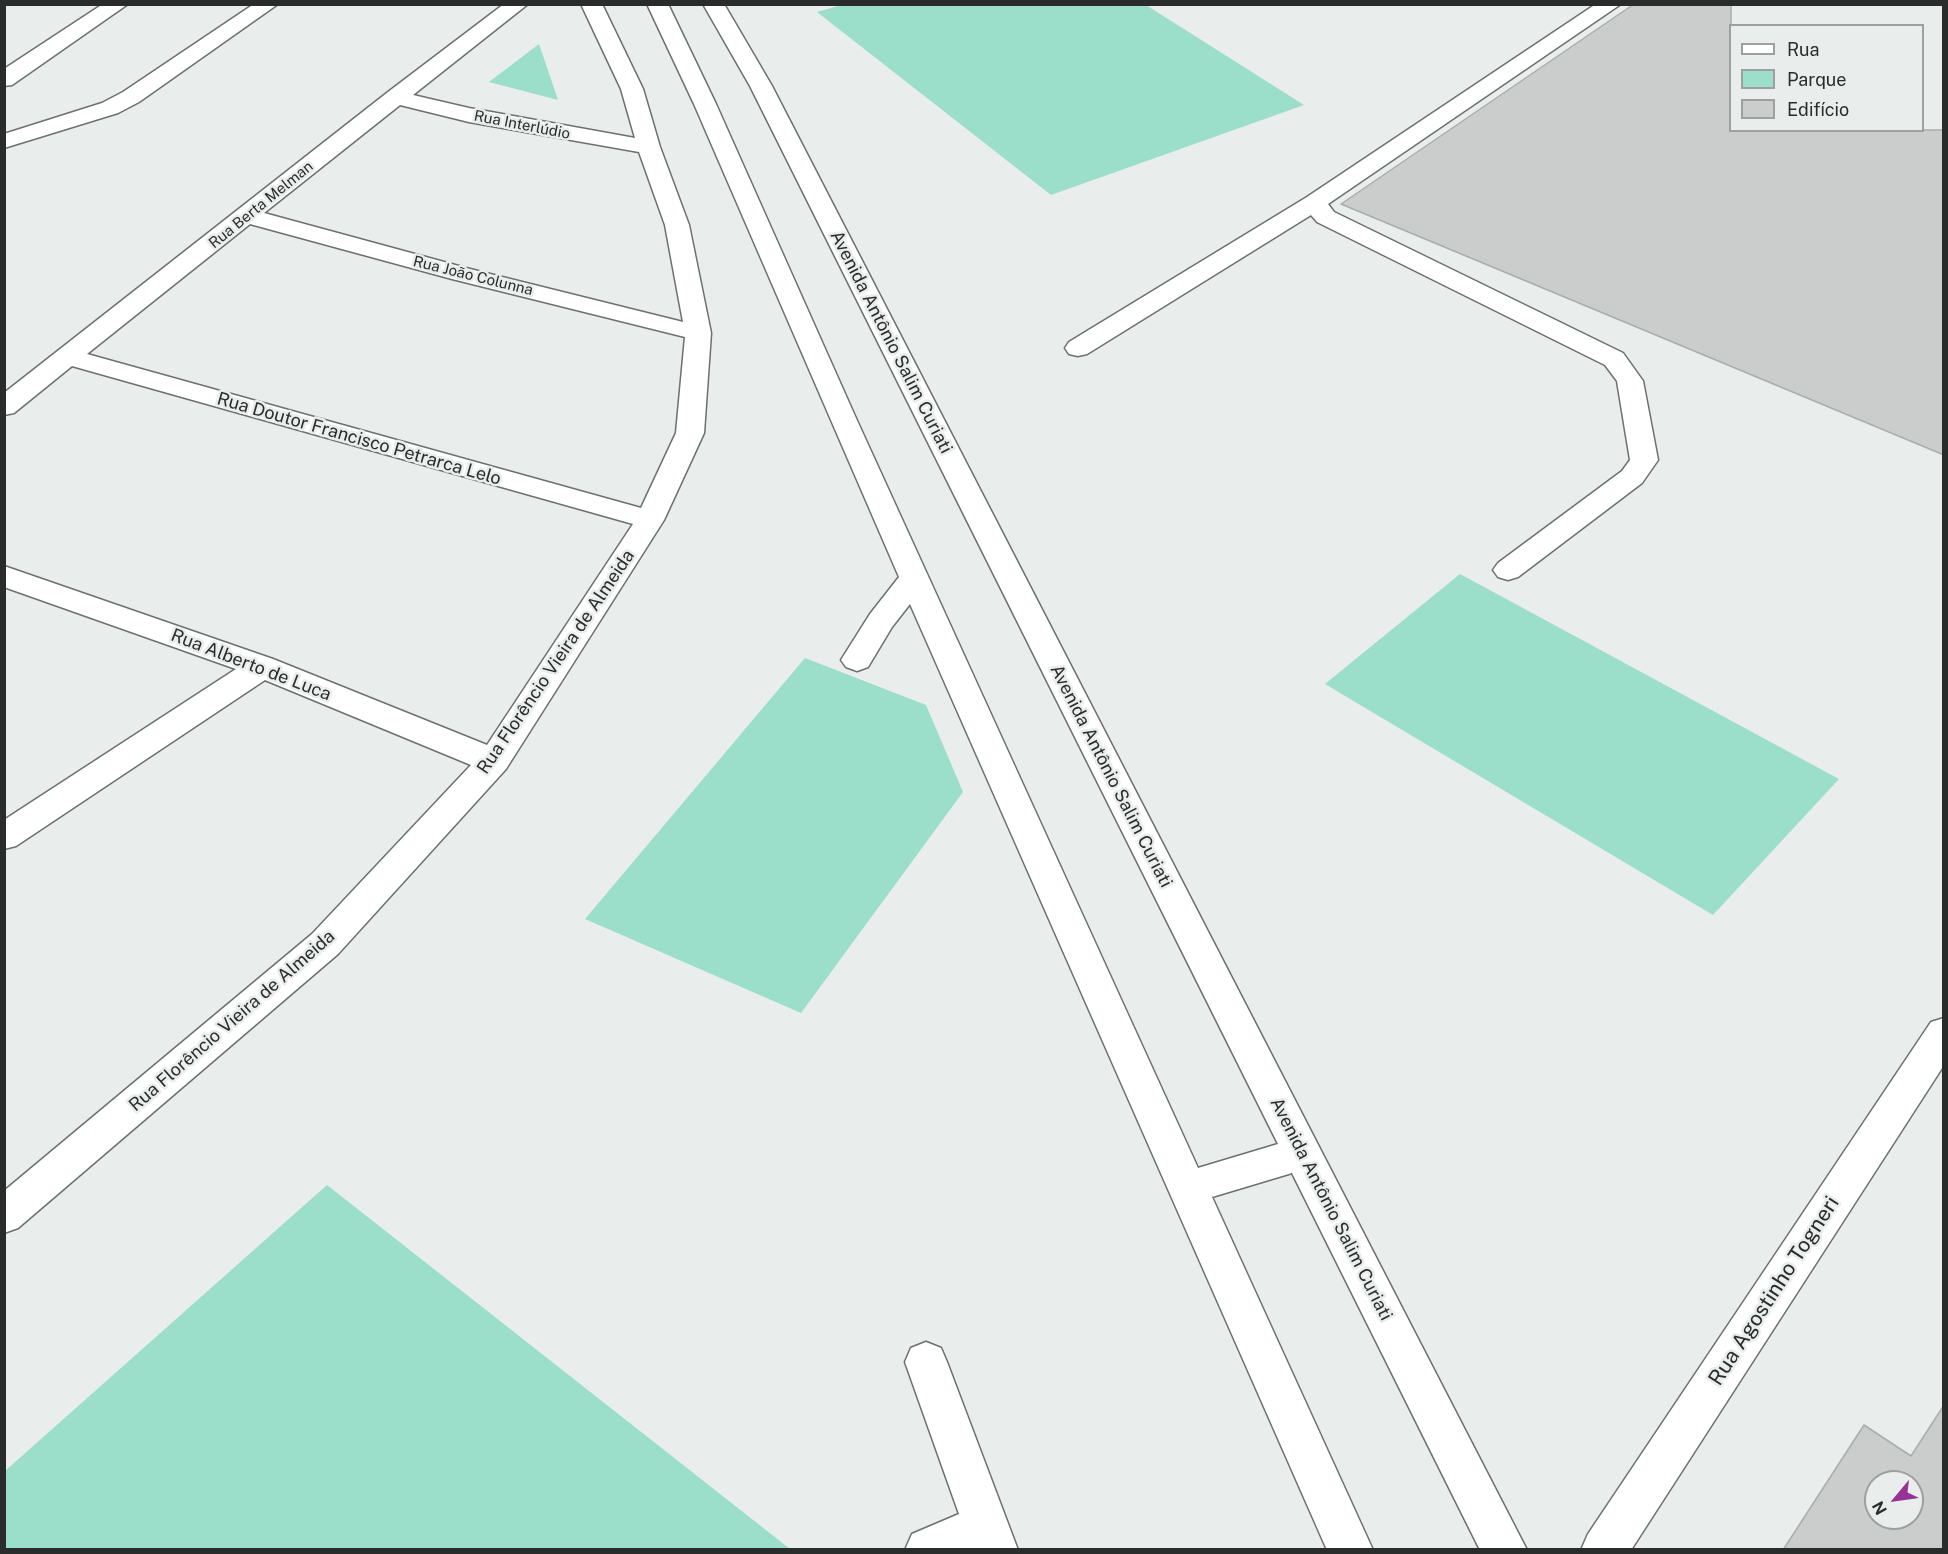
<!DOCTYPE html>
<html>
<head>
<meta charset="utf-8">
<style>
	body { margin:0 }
	#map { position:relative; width:1948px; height:1554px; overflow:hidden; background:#e9edec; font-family:"Public Sans",sans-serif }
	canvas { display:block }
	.frame { position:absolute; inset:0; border:6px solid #2a2c2b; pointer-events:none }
	.legend { position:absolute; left:1729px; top:24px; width:195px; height:108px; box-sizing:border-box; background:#e9edec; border:2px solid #9da09f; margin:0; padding:8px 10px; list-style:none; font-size:18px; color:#2a2c2b }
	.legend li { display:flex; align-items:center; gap:12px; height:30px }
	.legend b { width:30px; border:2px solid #9da09f }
	.north { position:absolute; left:1864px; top:1470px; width:60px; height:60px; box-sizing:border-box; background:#e9edec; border:2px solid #9da09f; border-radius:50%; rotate:241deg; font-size:16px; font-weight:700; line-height:24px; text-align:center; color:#2a2c2b }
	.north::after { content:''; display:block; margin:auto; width:21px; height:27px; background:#973298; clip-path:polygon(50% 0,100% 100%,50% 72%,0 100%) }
</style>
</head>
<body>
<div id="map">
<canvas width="1948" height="1554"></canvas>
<div class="frame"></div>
<ul class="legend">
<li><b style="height:8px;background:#fff"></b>Rua</li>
<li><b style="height:16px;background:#9bdec9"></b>Parque</li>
<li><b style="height:16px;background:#cacdcc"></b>Edifício</li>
</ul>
<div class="north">N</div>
</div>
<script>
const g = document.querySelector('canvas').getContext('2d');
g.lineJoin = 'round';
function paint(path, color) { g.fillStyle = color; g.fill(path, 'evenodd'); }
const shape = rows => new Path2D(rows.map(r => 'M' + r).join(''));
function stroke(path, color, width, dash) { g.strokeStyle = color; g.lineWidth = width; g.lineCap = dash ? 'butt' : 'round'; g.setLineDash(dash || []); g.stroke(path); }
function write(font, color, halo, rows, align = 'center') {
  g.font = font + ' "Public Sans",sans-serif'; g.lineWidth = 5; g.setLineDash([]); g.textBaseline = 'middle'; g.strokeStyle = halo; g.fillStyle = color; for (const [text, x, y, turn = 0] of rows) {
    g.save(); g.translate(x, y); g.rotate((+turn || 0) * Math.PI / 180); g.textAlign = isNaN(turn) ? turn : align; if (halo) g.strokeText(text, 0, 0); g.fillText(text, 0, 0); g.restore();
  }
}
paint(shape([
	[845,4,1146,5,1304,105,1051,195,817,12],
	[539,44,558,100,489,82],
	[1460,574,1839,779,1713,915,1325,684],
	[805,658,926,705,963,792,801,1013,585,919],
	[327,1185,790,1549,5,1549,5,1471]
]), '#9bdec9');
const building = shape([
	[1634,4,1731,4,1731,130,1944,130,1944,455,1341,204,1634,4],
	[1944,1405,1944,1550,1783,1550,1864,1425,1911,1456,1944,1405],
	[1876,1482,1912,1482,1912,1518,1876,1518,1876,1482]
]);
paint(building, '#cacdcc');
stroke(building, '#aaadac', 1.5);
const minor = shape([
	[103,4,128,4,12,85,4,86,4,69,103,4],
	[254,4,278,4,139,102,118,113,4,148,4,134,102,103,123,92,254,4],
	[504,4,528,4,413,95,469,108,635,138,621,89,581,4,602,4,643,89,660,147,689,225,711,333,704,433,664,520,506,769,338,954,18,1228,4,1233,4,1191,312,934,471,765,265,680,16,846,4,849,4,820,236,669,4,587,4,566,273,659,487,745,633,524,72,366,14,413,4,415,4,393,388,92,504,4],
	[400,105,469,122,639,152,665,225,683,322,470,269,264,213,400,105],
	[250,224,452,279,685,337,676,433,641,508,87,354,250,224],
	[647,4,668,4,716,104,855,416,1198,1168,1278,1144,750,86,703,4,724,4,772,86,1527,1550,1480,1550,1292,1173,1212,1197,1373,1550,1327,1550,910,604,892,627,868,667,857,671,846,667,841,660,870,614,899,577,694,104,647,4],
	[1596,4,1621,4,1328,204,1334,212,1623,353,1643,381,1658,460,1642,483,1518,577,1508,580,1498,577,1493,570,1498,563,1622,471,1630,460,1617,381,1605,365,1317,222,1311,215,1087,354,1078,356,1069,354,1065,348,1069,342,1307,197,1596,4],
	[1944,1018,1944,1065,1631,1550,1581,1550,1588,1534,1931,1022,1944,1018],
	[926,1342,941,1348,947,1362,1018,1550,905,1550,912,1534,959,1514,905,1362,911,1348,926,1342]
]);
stroke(minor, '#6c706e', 3);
paint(minor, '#fff');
write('15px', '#2a2c2b', '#e9edec', [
	["Rua Interlúdio",522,125,11],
	["Rua Berta Melman",261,205,-39],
	["Rua João Colunna",473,276,14]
]);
write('18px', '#2a2c2b', '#e9edec', [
	["Avenida Antônio Salim Curiati",891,342,63],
	["Rua Doutor Francisco Petrarca Lelo",359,439,16],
	["Rua Florêncio Vieira de Almeida",556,662,-56],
	["Rua Alberto de Luca",251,665,21],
	["Avenida Antônio Salim Curiati",1111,776,63],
	["Rua Florêncio Vieira de Almeida",232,1021,-41],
	["Avenida Antônio Salim Curiati",1331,1209,63]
]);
write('21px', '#2a2c2b', '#e9edec', [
	["Rua Agostinho Togneri",1774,1291,-57]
]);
</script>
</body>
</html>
